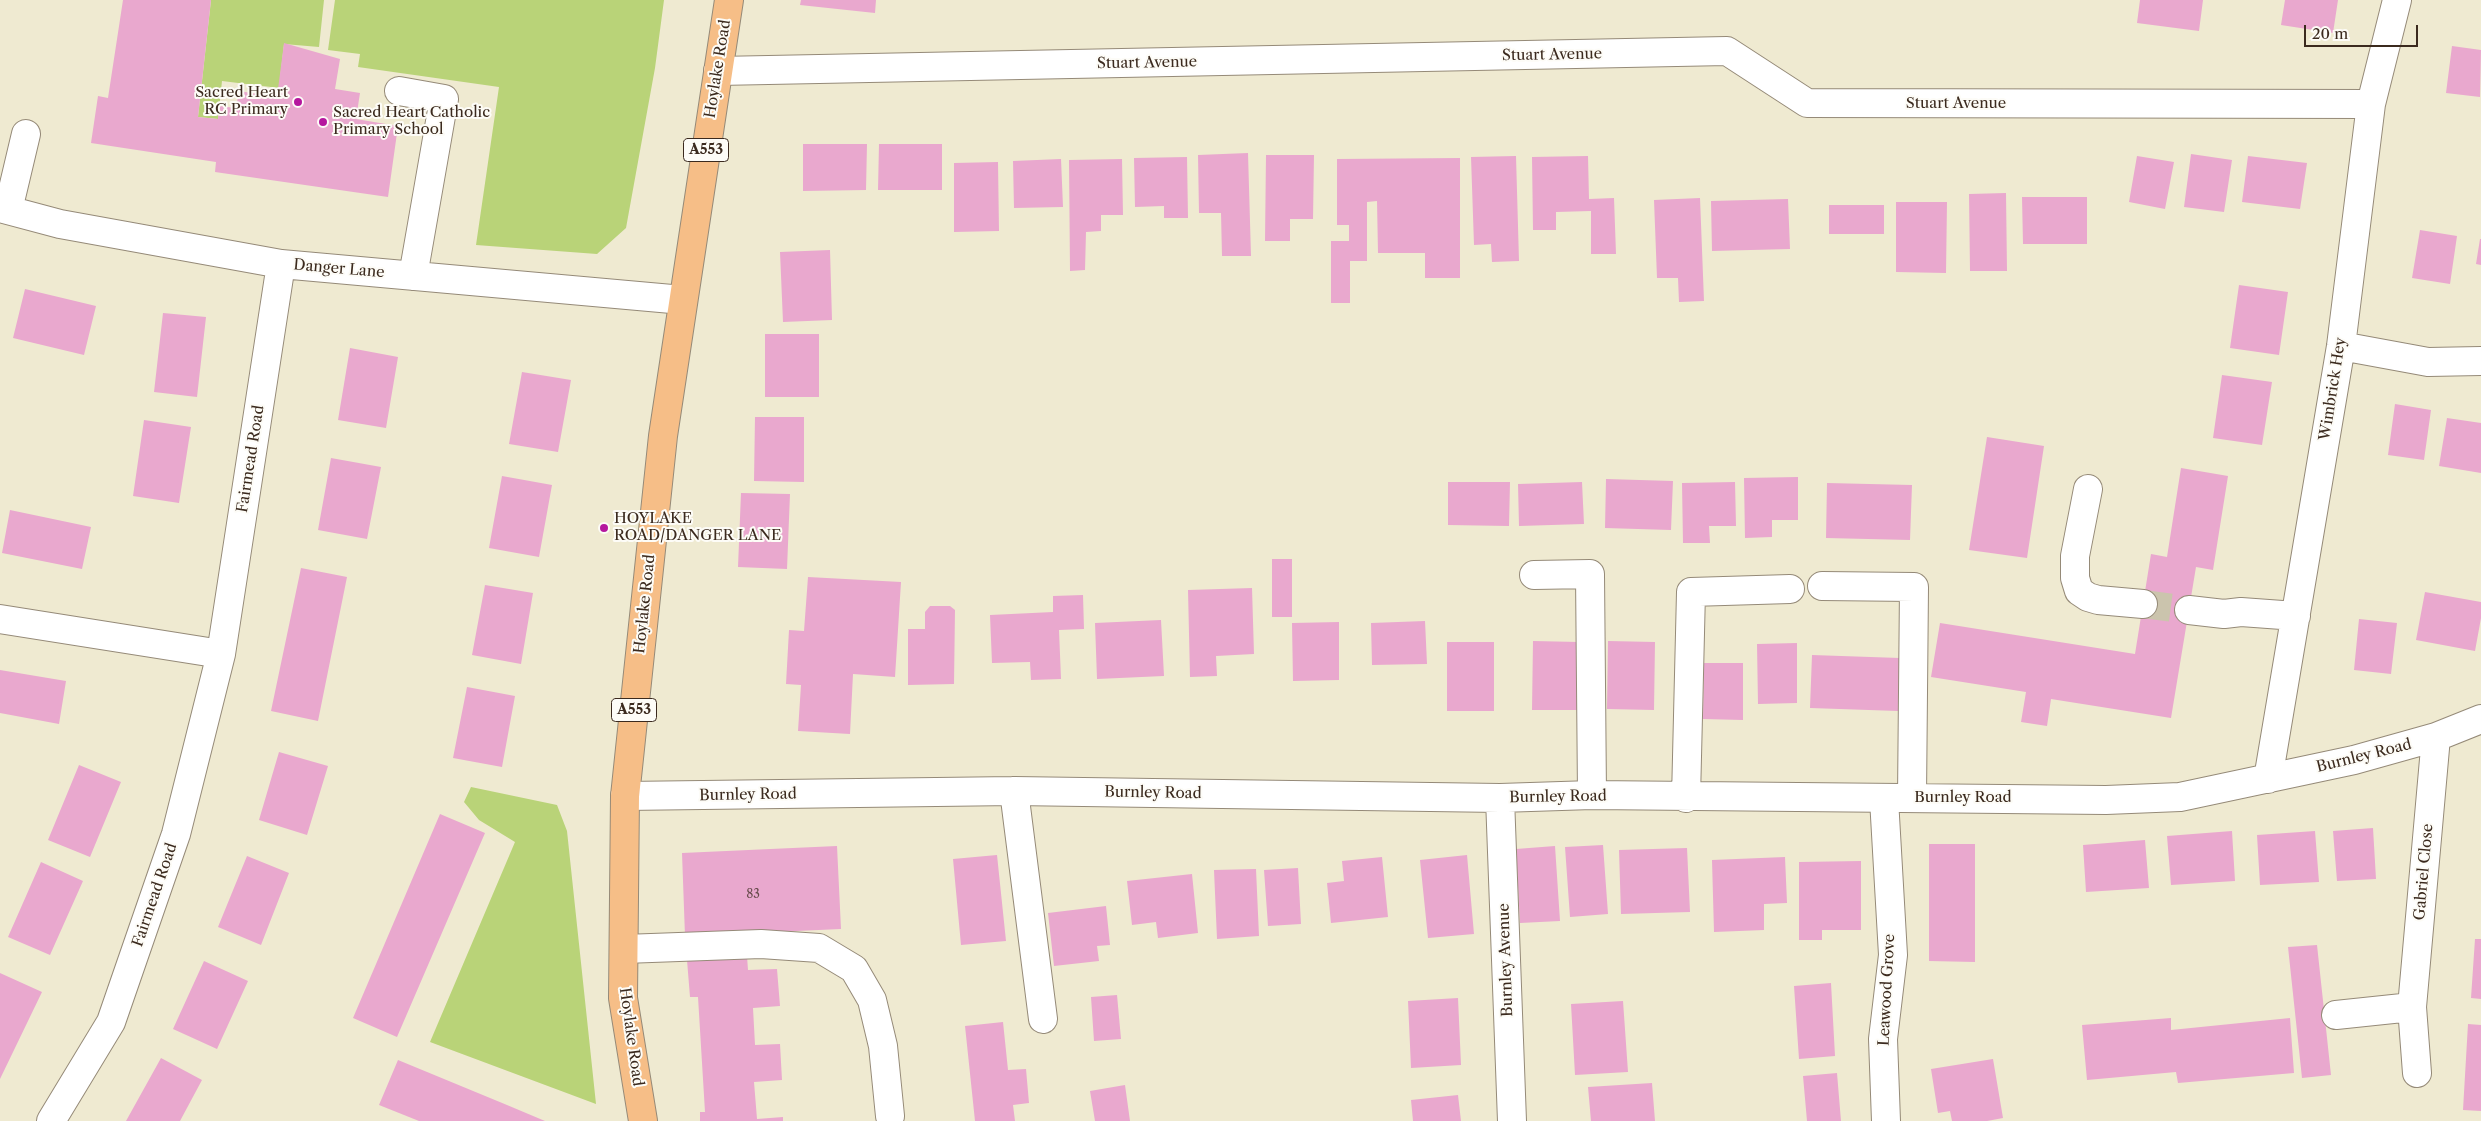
<!DOCTYPE html>
<html>
<head>
<meta charset="utf-8">
<style>
	body { margin:0 }
	#map { position:relative; width:2481px; height:1121px; overflow:hidden; background:#efead1; font-family:"Libre Caslon Text",serif }
	canvas { display:block }
	.scale { position:absolute; left:2304px; top:25px; width:114px; height:22px; box-sizing:border-box; border:2px solid #3b2a1e; border-top:0; padding-left:6px; font-size:15px; line-height:18px; white-space:nowrap; color:#3b2a1e; -webkit-text-stroke:4px #fdfcf7; paint-order:stroke }
</style>
</head>
<body>
<div id="map">
<canvas width="2481" height="1121"></canvas>
<div class="scale">20 m</div>
</div>
<script>
const g = document.querySelector('canvas').getContext('2d');
g.lineJoin = 'round';
function paint(path, color) { g.fillStyle = color; g.fill(path, 'evenodd'); }
const shape = rows => new Path2D(rows.map(r => 'M' + r).join(''));
function stroke(path, color, width, dash) { g.strokeStyle = color; g.lineWidth = width; g.lineCap = dash ? 'butt' : 'round'; g.setLineDash(dash || []); g.stroke(path); }
function write(font, color, halo, rows, align = 'center') {
  g.font = font + ' "Libre Caslon Text",serif'; g.lineWidth = 4; g.setLineDash([]); g.textBaseline = 'middle'; g.strokeStyle = halo; g.fillStyle = color; for (const [text, x, y, turn = 0] of rows) {
    g.save(); g.translate(x, y); g.rotate((+turn || 0) * Math.PI / 180); g.textAlign = isNaN(turn) ? turn : align; if (halo) g.strokeText(text, 0, 0); g.fillText(text, 0, 0); g.restore();
  }
}
paint(shape([
	[211,0,324,0,319,47,284,44,279,88,222,81,218,119,198,117],
	[335,0,664,0,655,68,626,228,597,254,476,245,499,87,358,67,360,54,328,50],
	[471,787,557,805,567,831,596,1104,430,1042,515,842,479,820,464,802]
]), '#b9d378');
paint(shape([
	[123,0,211,0,198,117,218,119,219,106,236,108,239,91,277,97,284,43,340,59,335,89,360,93,356,119,398,126,388,197,215,172,216,162,91,143,98,96,108,98],
	[801,0,876,0,875,13,800,5],
	[2140,0,2203,0,2199,31,2137,23],
	[2285,0,2338,0,2333,33,2281,25],
	[2452,46,2481,50,2480,97,2446,93],
	[803,144,867,144,866,190,803,191],
	[879,144,942,144,942,190,878,190],
	[1248,153,1251,256,1222,256,1221,213,1199,213,1198,155],
	[2191,154,2232,160,2224,212,2184,207],
	[1266,155,1314,155,1313,219,1290,219,1290,241,1265,241],
	[1516,156,1519,261,1492,262,1491,244,1474,245,1471,157],
	[1588,156,1589,199,1614,198,1616,254,1591,254,1591,211,1556,212,1556,230,1533,230,1532,157],
	[2137,156,2174,162,2165,209,2129,202],
	[2248,156,2307,163,2300,209,2242,202],
	[1187,157,1188,218,1164,218,1164,206,1135,207,1134,158],
	[1460,158,1460,278,1425,278,1425,253,1378,253,1377,201,1367,202,1367,261,1350,261,1350,303,1331,303,1331,241,1349,241,1349,225,1337,225,1337,159],
	[1061,159,1063,207,1014,208,1013,161],
	[1122,159,1123,215,1101,215,1101,231,1086,232,1085,270,1070,271,1069,160],
	[998,162,999,231,954,232,954,163],
	[2006,193,2007,271,1970,271,1969,194],
	[2022,197,2087,197,2087,244,2023,244],
	[1700,198,1704,301,1679,302,1678,278,1657,278,1654,200],
	[1788,199,1790,249,1712,251,1711,201],
	[1896,202,1947,202,1946,273,1896,272],
	[1829,205,1884,205,1884,234,1829,234],
	[2420,230,2457,236,2450,284,2412,278],
	[2480,239,2481,239,2481,265,2476,264],
	[830,250,832,320,783,322,780,252],
	[2239,285,2288,292,2279,355,2230,348],
	[25,289,96,306,84,355,13,338],
	[163,313,206,317,197,397,154,392],
	[765,334,819,334,819,397,765,397],
	[350,348,398,357,386,428,338,420],
	[522,372,571,380,558,452,509,444],
	[2222,375,2272,382,2262,445,2213,438],
	[2395,404,2431,410,2424,460,2388,455],
	[755,417,804,417,804,482,754,481],
	[2447,418,2481,423,2481,473,2439,466],
	[144,420,191,427,179,503,133,496],
	[1987,437,2044,446,2027,558,1969,550],
	[331,458,381,467,367,539,318,530],
	[2181,468,2228,476,2213,570,2196,567,2171,718,2051,699,2047,726,2021,722,2026,692,1931,677,1940,623,2135,654,2151,554,2167,557],
	[502,476,552,485,539,557,489,548],
	[1798,477,1798,520,1772,520,1772,537,1745,538,1744,478],
	[1606,479,1673,481,1671,530,1605,528],
	[1448,482,1510,482,1509,526,1448,525],
	[1582,482,1584,524,1519,526,1518,484],
	[1735,482,1736,526,1709,526,1710,543,1683,543,1682,483],
	[1827,483,1912,485,1910,540,1826,538],
	[741,493,790,494,787,569,738,567],
	[10,510,91,527,82,569,2,553],
	[1272,559,1292,559,1292,617,1272,617],
	[301,568,347,577,318,721,271,711],
	[808,577,901,582,895,677,853,674,850,734,798,731,801,685,786,684,789,630,804,631],
	[485,585,533,593,521,664,472,655],
	[1252,588,1254,654,1216,656,1217,676,1190,677,1188,590],
	[2425,592,2481,602,2481,618,2475,651,2416,640],
	[1083,595,1084,629,1059,630,1061,679,1031,680,1030,662,992,663,990,615,1053,612,1053,596],
	[930,606,950,606,955,610,954,684,908,685,908,629,925,629,925,612],
	[2359,619,2397,623,2391,674,2354,670],
	[1161,620,1164,676,1097,679,1095,623],
	[1425,621,1427,664,1372,665,1371,623],
	[1339,622,1339,680,1293,681,1292,623],
	[1533,641,1579,642,1577,710,1532,710],
	[1608,641,1655,642,1654,710,1607,709],
	[1447,642,1494,642,1494,711,1447,711],
	[1797,643,1797,703,1758,704,1757,644],
	[1812,655,1900,658,1898,711,1810,708],
	[1704,663,1743,663,1743,720,1703,719],
	[0,670,66,681,59,724,0,713],
	[467,687,515,696,502,767,453,758],
	[279,752,328,766,307,835,259,820],
	[79,765,121,782,90,857,48,840],
	[440,814,485,833,397,1037,353,1018],
	[2373,828,2376,879,2337,881,2333,831],
	[2232,831,2235,881,2171,885,2167,836],
	[2315,831,2319,882,2260,885,2257,835],
	[2145,840,2149,888,2086,892,2083,845],
	[1929,844,1975,844,1975,962,1929,961],
	[1603,845,1608,914,1570,917,1565,847],
	[837,846,841,929,685,936,682,853],
	[1555,846,1560,921,1520,923,1516,849],
	[1687,848,1690,912,1621,914,1619,850],
	[997,855,1006,941,961,945,953,859],
	[1467,855,1474,934,1428,938,1420,860],
	[247,856,289,873,261,945,218,927],
	[1382,857,1388,917,1331,923,1327,883,1344,881,1342,861],
	[1785,857,1787,903,1764,904,1764,930,1714,932,1712,860],
	[1861,861,1861,930,1822,930,1822,940,1799,940,1799,862],
	[41,862,83,881,50,955,8,937],
	[1298,868,1301,924,1268,926,1264,870],
	[1256,869,1259,936,1217,939,1214,870],
	[1192,874,1198,933,1158,938,1156,922,1132,925,1127,881],
	[1106,906,1110,945,1097,946,1099,961,1054,966,1048,913],
	[2475,939,2481,939,2481,999,2471,998],
	[2317,945,2331,1075,2302,1078,2288,947],
	[747,956,748,970,777,969,780,1006,753,1008,755,1045,780,1044,782,1080,754,1082,757,1119,783,1117,783,1121,700,1121,700,1112,705,1112,698,997,690,997,687,960],
	[204,961,248,981,217,1049,173,1029],
	[0,973,42,992,0,1079],
	[1831,983,1835,1056,1799,1059,1794,986],
	[1117,995,1121,1039,1094,1041,1091,997],
	[1458,998,1461,1065,1411,1068,1408,1001],
	[1623,1001,1628,1072,1575,1075,1571,1004],
	[2171,1018,2171,1030,2290,1018,2294,1073,2178,1083,2176,1072,2087,1080,2082,1025],
	[1003,1022,1008,1070,1026,1069,1029,1103,1013,1105,1015,1121,975,1121,965,1026],
	[2468,1024,2481,1025,2481,1111,2463,1110],
	[161,1058,202,1080,180,1121,126,1121],
	[1993,1059,2003,1118,1987,1121,1952,1121,1950,1111,1938,1113,1931,1069],
	[398,1060,507,1105,545,1121,419,1121,379,1105],
	[1837,1073,1841,1121,1807,1121,1803,1076],
	[1652,1083,1655,1121,1591,1121,1588,1087],
	[1125,1085,1130,1121,1095,1121,1090,1091],
	[1458,1095,1461,1121,1413,1121,1411,1100]
]), '#e9a8ce');
stroke(shape([
	[2143,604,2189,610]
]), '#cbc4ad', 28, [28, 14]);
const minor = shape([
	[718,71,1727,51,1807,103,2371,104],
	[399,91,444,99,413,276],
	[0,208,60,224,281,264,683,300],
	[8,210,26,134],
	[2341,346,2428,362,2481,361],
	[2088,489,2075,556,2075,578,2079,591,2088,597,2098,600,2143,604],
	[1534,575,1590,574,1592,795],
	[1822,586,1914,587,1912,797],
	[2189,610,2224,614,2241,612,2296,616],
	[0,619,221,654],
	[2268,779,2341,346,2371,104,2397,0],
	[1014,791,1043,1019],
	[625,796,1014,791,1500,798,1592,795,2106,800,2180,797,2354,760,2436,737,2481,719],
	[1500,798,1512,1121],
	[1686,798,1691,592,1790,589],
	[1884,799,1893,955,1883,1039,1886,1121],
	[624,949,761,944,819,948,854,969,872,1000,883,1046,890,1116],
	[2412,1007,2417,1073],
	[2336,1015,2412,1007,2436,737],
	[51,1121,111,1022,176,834,221,654,281,264]
]);
const major = shape([
	[643,1121,623,998,625,796,663,436,729,0]
]);
stroke(minor, '#958a78', 30);
stroke(major, '#958a78', 30);
stroke(minor, '#fff', 28);
stroke(major, '#f6be87', 28);
for (const [x, y, r, color] of [
	[298,102,5,"#b5179e"],
	[323,122,5,"#b5179e"],
	[604,528,5,"#b5179e"]
]) { const dot = new Path2D(); dot.arc(x, y, r, 0, 2 * Math.PI); g.fillStyle = color; g.fill(dot); stroke(dot, '#fdfcf7', 2); }
write('12px', '#664a4a', null, [
	["83",753,895]
]);
for (const [x, y, w] of [
	[706,150,45],
	[634,710,45]
]) { const box = new Path2D(); box.roundRect(x - w / 2, y - 11.5, w, 23, 4); g.fillStyle = '#fdfcf7'; g.fill(box); stroke(box, '#3b2a1e', 1); }
write('bold 14px', '#3b2a1e', null, [
	["A553",706,150],
	["A553",634,710]
]);
write('15px', '#3b2a1e', '#fdfcf7', [
	["Stuart Avenue",1552,55,-1],
	["Stuart Avenue",1147,63,-1],
	["Hoylake Road",718,69,-81],
	["Stuart Avenue",1956,104],
	["Danger Lane",339,269,5],
	["Wimbrick Hey",2333,389,-81],
	["Fairmead Road",251,459,-81],
	["Hoylake Road",645,604,-84],
	["Burnley Road",2364,756,-14],
	["Burnley Road",1153,793,1],
	["Burnley Road",748,795,-1],
	["Burnley Road",1558,797,-1],
	["Burnley Road",1963,798],
	["Gabriel Close",2424,872,-85],
	["Fairmead Road",155,895,-71],
	["Burnley Avenue",1506,960,-92],
	["Leawood Grove",1887,990,-87],
	["Hoylake Road",631,1037,82]
]);
write('15px', '#3b2a1e', '#fdfcf7', [
	["Sacred Heart",288,93,"right"],
	["RC Primary",288,110,"right"],
	["Sacred Heart Catholic",333,113],
	["Primary School",333,130],
	["HOYLAKE",614,519],
	["ROAD/DANGER LANE",614,536]
], 'left');
</script>
</body>
</html>
